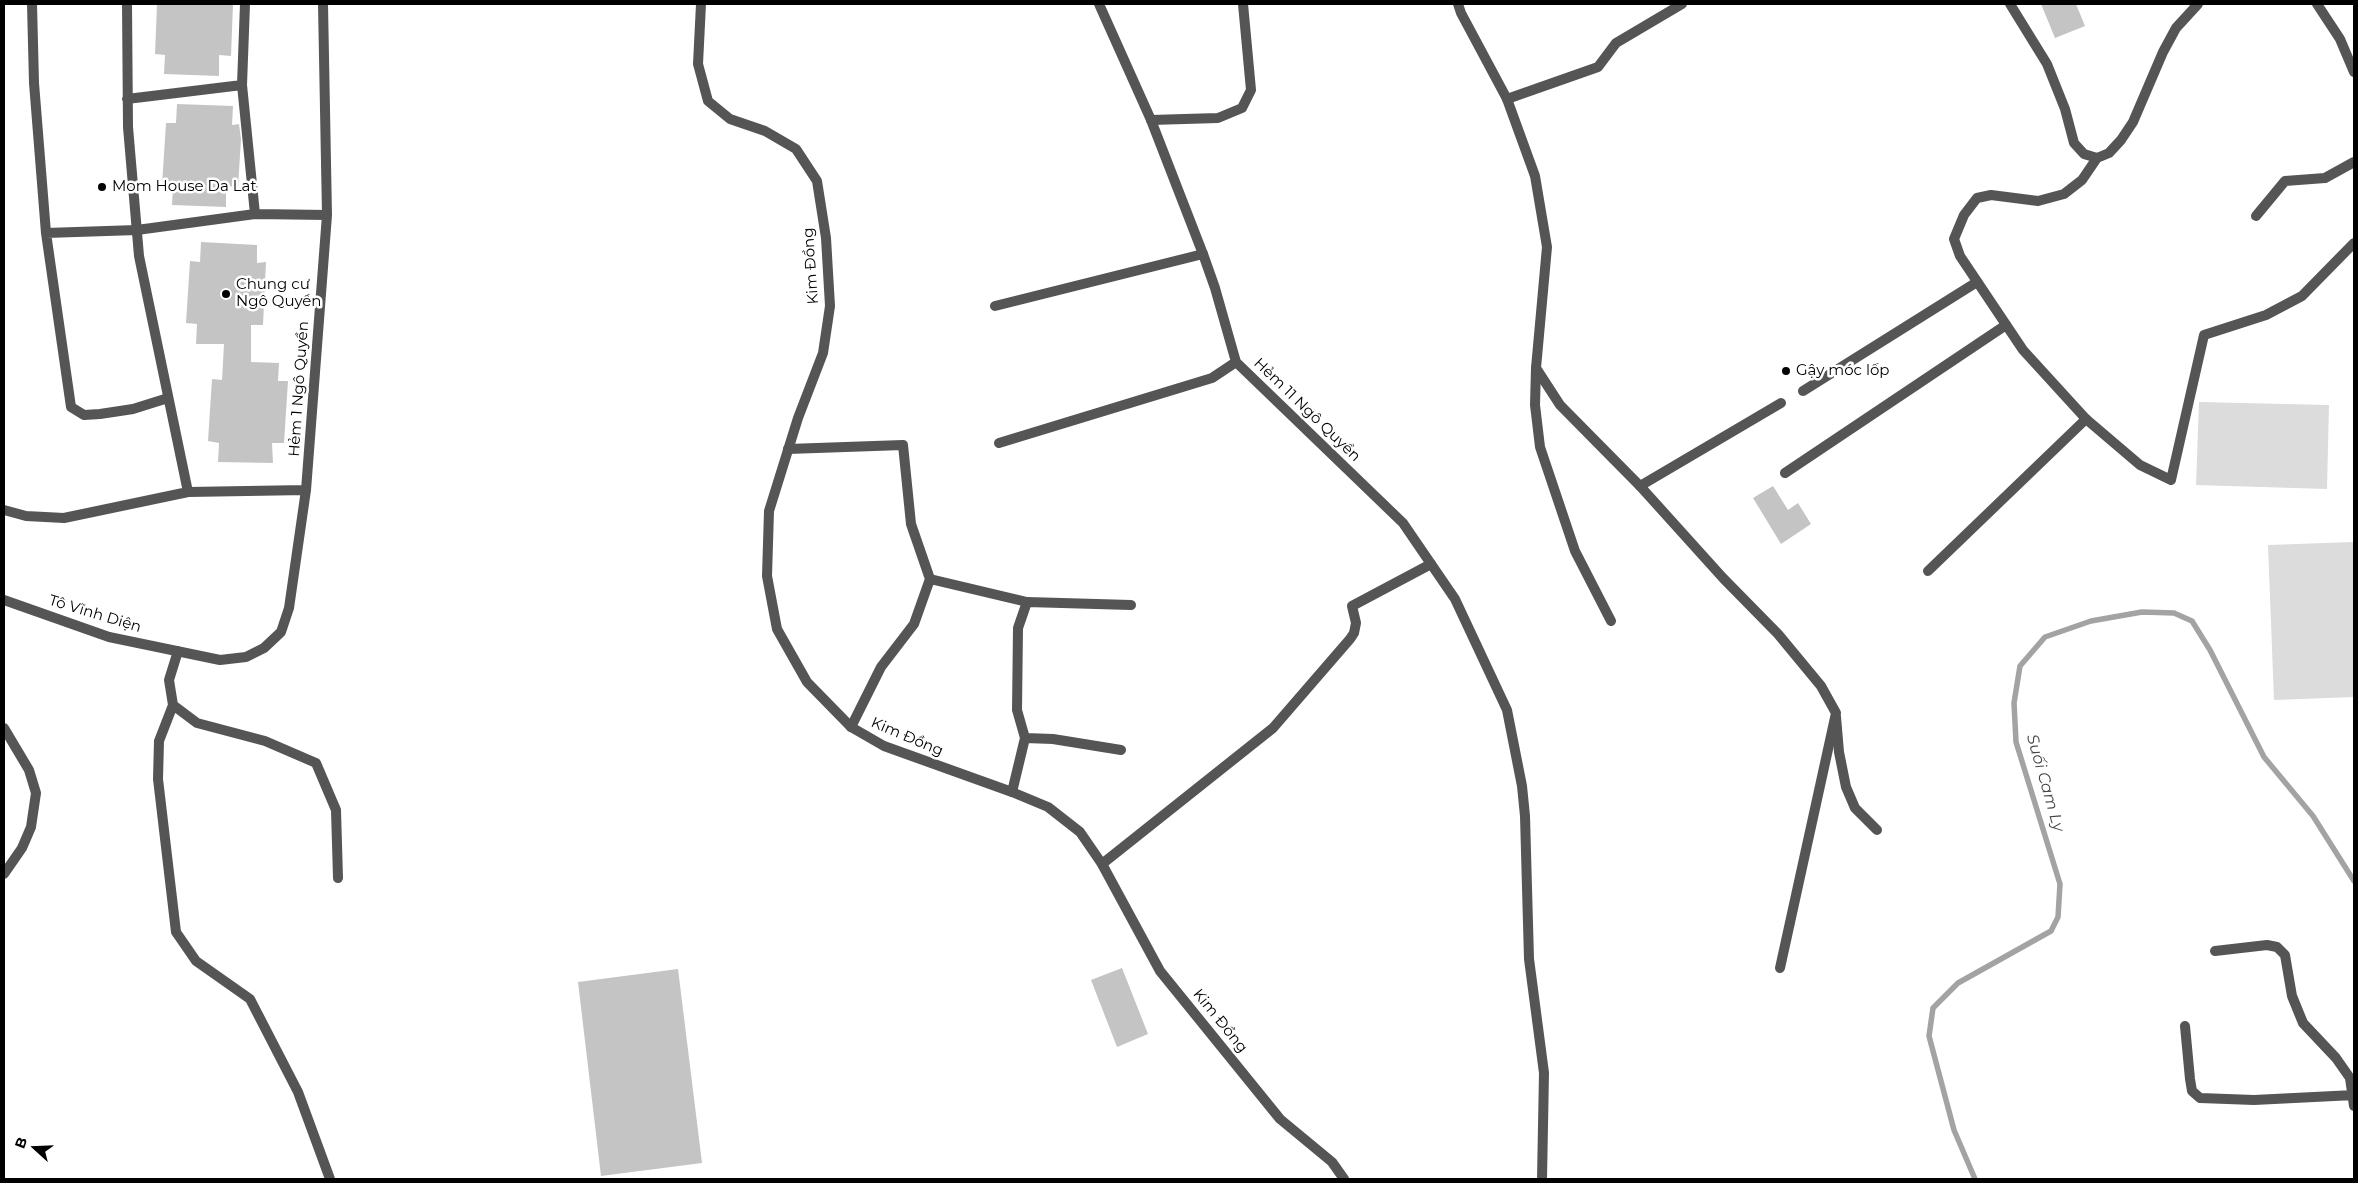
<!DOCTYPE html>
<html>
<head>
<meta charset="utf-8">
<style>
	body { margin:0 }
	#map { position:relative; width:2358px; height:1183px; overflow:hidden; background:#fff; font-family:Montserrat,sans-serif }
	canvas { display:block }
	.frame { position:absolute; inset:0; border:5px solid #000; pointer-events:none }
	.north { position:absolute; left:10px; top:1123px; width:50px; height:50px; -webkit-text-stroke:4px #fff; paint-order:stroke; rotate:290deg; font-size:14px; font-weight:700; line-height:20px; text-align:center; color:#000 }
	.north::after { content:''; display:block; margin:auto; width:18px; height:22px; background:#000; clip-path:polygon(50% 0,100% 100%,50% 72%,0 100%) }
</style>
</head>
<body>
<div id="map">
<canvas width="2358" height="1183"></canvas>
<div class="frame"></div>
<div class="north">B</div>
</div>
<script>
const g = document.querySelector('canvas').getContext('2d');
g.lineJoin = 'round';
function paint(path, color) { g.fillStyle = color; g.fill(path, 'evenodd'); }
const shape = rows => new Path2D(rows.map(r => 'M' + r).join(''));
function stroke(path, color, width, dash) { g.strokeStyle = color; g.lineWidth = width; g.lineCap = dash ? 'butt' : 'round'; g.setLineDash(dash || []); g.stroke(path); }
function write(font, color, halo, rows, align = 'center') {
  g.font = font + ' Montserrat,sans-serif'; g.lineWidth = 5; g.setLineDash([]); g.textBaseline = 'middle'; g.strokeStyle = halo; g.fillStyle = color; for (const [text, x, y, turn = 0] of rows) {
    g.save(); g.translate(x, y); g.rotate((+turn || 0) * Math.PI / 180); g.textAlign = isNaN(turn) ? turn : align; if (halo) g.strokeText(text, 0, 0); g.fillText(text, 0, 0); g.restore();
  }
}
paint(shape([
	[2199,402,2329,405,2327,489,2196,485],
	[2354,542,2354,697,2274,700,2268,545]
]), '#dcdcdc');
stroke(shape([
	[1975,1179,1954,1130,1929,1036,1933,1008,1958,983,2051,931,2058,917,2060,884,2016,742,2014,703,2020,666,2045,637,2091,621,2142,612,2174,613,2192,621,2210,650,2264,757,2313,816,2354,881]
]), '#a3a3a3', 5.5);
paint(shape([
	[157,4,233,4,231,56,219,55,219,76,164,74,165,55,155,54],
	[2041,4,2076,4,2085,26,2055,38],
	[177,104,233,106,232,125,239,124,241,139,238,187,226,186,226,207,172,205,173,186,162,185,166,123,176,123],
	[201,242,257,245,257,263,266,262,263,325,251,325,251,362,279,363,278,381,288,381,284,443,272,443,273,463,218,462,219,443,208,441,212,379,222,380,224,344,196,344,197,324,186,323,190,261,200,262],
	[1773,486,1788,510,1798,503,1811,524,1781,544,1753,498],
	[1122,968,1148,1034,1117,1047,1091,980],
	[678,969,702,1163,601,1176,578,982]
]), '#c4c4c4');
stroke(shape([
	[1507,99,1598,67,1616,43,1682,4],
	[1151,120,1218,118,1242,108,1251,90,1243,4],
	[2256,216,2285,181,2325,178,2354,162],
	[995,306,1203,254],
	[1536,368,1535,405,1540,447,1575,551,1611,621],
	[1803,391,1977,282],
	[788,449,903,445,911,524,930,579,914,624,881,667,851,727],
	[1785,473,2006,325],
	[1640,486,1781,403],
	[1928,571,2086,419],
	[930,579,1027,602,1131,605],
	[1836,717,1839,752,1846,787,1855,808,1877,830],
	[1025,738,1053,739,1121,750],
	[1012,792,1025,738,1017,710,1018,628,1027,602],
	[1102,864,1273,728,1350,639,1354,633,1356,623,1352,606,1431,564],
	[2215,951,2267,945,2277,947,2285,955,2292,996,2303,1023,2336,1058,2350,1078,2354,1106],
	[2185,1026,2190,1079,2192,1091,2200,1098,2254,1100,2354,1095]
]), '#555', 10);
stroke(shape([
	[32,4,34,83,46,233,71,407,84,415,100,414,133,409,168,398],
	[127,4,128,127,139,256,188,492],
	[245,4,242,85,255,214],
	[701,4,698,64,708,101,730,119,765,131,796,149,817,181,826,238,830,306,823,353,798,418,769,511,767,576,777,629,807,682,851,727,884,746,1012,792,1048,807,1080,832,1102,864,1160,971,1280,1119,1332,1162,1344,1179],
	[1099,4,1151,120,1203,254,1215,288,1236,362,1403,523,1455,599,1507,710,1522,786,1525,816,1529,959,1544,1073,1542,1179],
	[1458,4,1461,13,1507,99,1535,176,1547,247,1536,368,1560,405,1640,486,1723,578,1778,634,1821,686,1836,713,1780,968],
	[2010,4,2047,64,2065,109,2074,143,2084,154,2097,158,2109,153,2121,140,2133,122,2163,52,2176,28,2198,4],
	[2317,4,2340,39,2354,72],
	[127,99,242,85],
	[2097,158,2082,180,2064,194,2038,201,1991,195,1977,198,1964,215,1954,239,1960,256,2023,350,2086,419,2140,465,2171,480,2204,335,2266,315,2302,296,2354,243],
	[46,233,137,230,255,214,327,215],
	[999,443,1212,378,1236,362],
	[4,510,26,516,64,518,188,492,306,490],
	[4,600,109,637,220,660,246,657,264,648,281,632,289,608,306,490,327,215,323,4],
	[178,651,169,680,173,705,159,741,158,779,176,932,196,961,250,999,298,1092,330,1179],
	[173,705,197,723,265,741,316,763,336,810,338,878],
	[4,728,29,770,36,793,31,827,22,848,4,874]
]), '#555', 10);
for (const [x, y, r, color] of [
	[102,187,5,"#000"],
	[226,294,5,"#000"],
	[1786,371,5,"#000"]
]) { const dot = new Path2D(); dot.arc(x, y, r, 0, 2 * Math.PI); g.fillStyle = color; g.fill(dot); stroke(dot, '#fff', 2); }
write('15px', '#000', '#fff', [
	["Mom House Da Lat",112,187],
	["Chung cư",236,285],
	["Ngô Quyền",236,302],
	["Gậy móc lốp",1796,371]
], 'left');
write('15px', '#000', '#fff', [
	["Kim Đồng",811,266,-94],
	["Hẻm 1 Ngô Quyền",299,389,-86],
	["Hẻm 11 Ngô Quyền",1307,410,44],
	["Tô Vĩnh Diện",95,614,17],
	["Kim Đồng",907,737,23],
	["Kim Đồng",1220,1021,51]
]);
write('italic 16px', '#444', '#fff', [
	["Suối Cam Ly",2045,783,74]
]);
</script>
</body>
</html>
